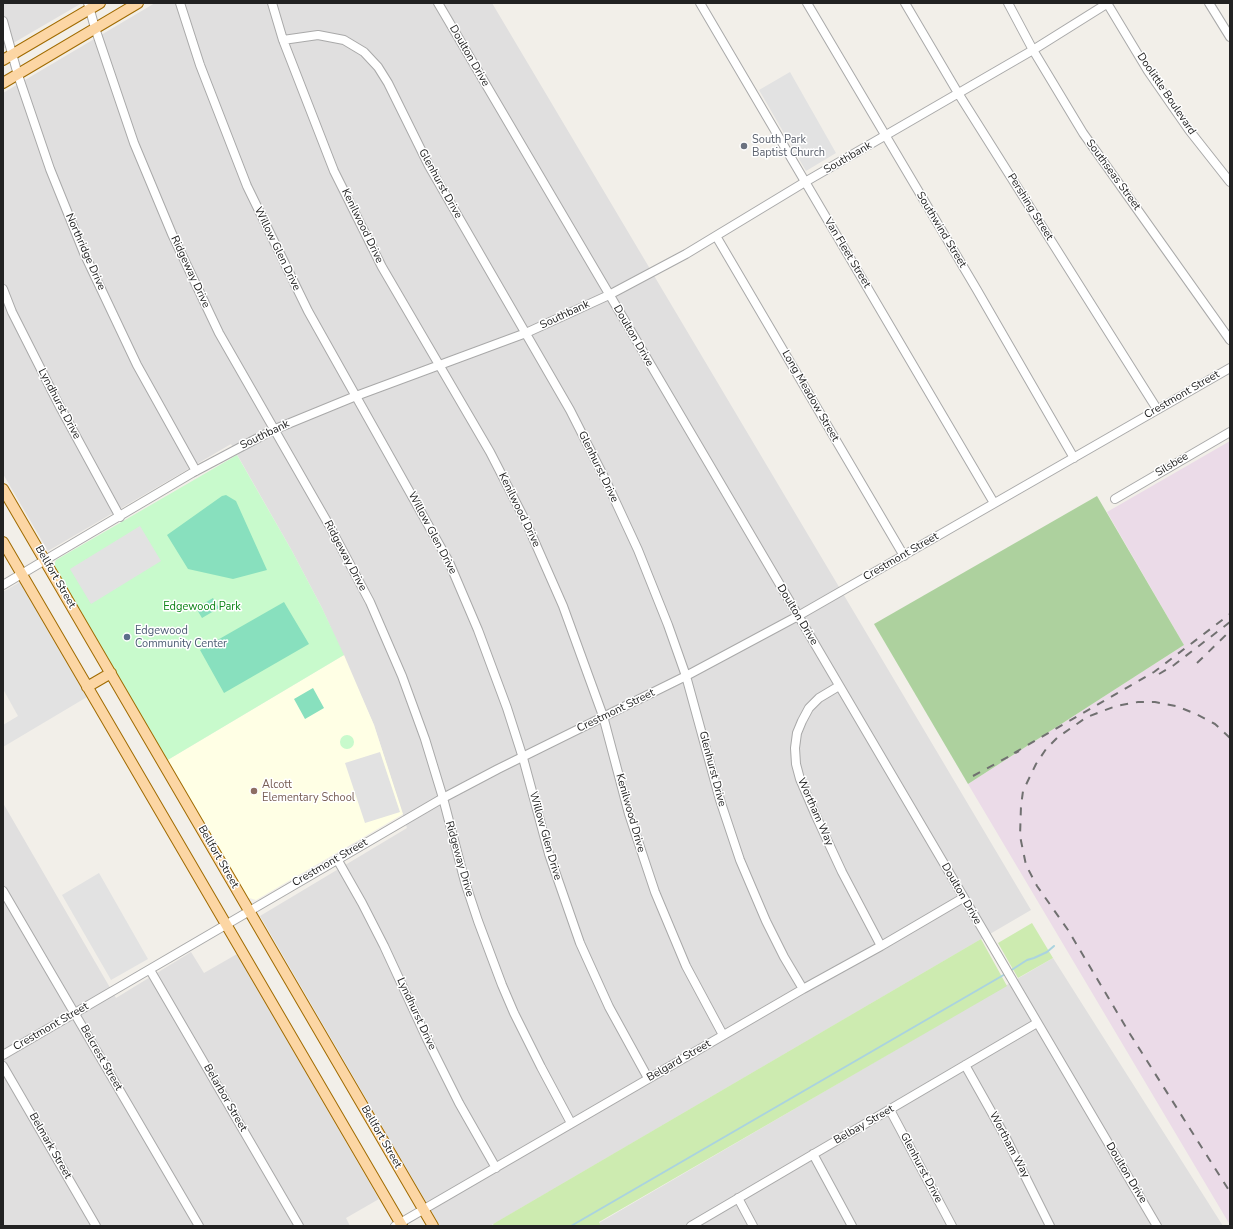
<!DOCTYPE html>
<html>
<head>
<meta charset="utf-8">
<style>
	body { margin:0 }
	#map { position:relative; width:1233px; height:1229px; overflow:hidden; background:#f2efe9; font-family:"Nunito Sans",sans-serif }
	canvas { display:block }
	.frame { position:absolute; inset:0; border:4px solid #222; pointer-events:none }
</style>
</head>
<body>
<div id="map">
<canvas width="1233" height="1229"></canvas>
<div class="frame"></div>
</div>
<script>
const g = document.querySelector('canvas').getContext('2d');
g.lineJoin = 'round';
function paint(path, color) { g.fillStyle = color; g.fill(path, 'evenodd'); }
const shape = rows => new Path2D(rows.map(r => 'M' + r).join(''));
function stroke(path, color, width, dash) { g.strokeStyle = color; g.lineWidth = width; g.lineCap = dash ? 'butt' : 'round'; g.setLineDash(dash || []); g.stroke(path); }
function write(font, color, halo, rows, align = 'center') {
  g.font = font + ' "Nunito Sans",sans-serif'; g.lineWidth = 3; g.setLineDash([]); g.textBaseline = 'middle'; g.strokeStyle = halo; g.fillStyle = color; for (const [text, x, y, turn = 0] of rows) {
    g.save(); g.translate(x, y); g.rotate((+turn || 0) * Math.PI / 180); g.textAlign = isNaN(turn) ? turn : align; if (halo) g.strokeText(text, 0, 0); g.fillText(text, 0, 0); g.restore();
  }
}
paint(shape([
	[3,3,82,3,3,49],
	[155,3,492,3,1031,910,490,1226,440,1226,260,916,407,828,374,725,322,608,292,551,231,444,48,551,3,474,3,93],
	[3,803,116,998,191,952,204,973,237,954,379,1199,346,1218,350,1226,3,1226],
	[1053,958,1223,1226,601,1226,599,1223]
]), '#e0dfdf');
paint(shape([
	[1230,441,1230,1225,968,784,1184,645,1107,512]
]), '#ebdbe8');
paint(shape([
	[344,655,374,725,403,814,256,900,246,897,166,761]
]), '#ffffe5');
paint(shape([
	[1032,923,1053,958,1018,978,998,943],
	[981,939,1007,986,599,1222,601,1226,494,1226,493,1224]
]), '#cdebb0');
paint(shape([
	[1097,496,1184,645,968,784,874,624]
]), '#add19e');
paint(shape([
	[237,455,292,551,322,608,344,655,166,761,54,565,56,560],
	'340 742a7 7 0 1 1 14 0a7 7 0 1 1-14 0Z'
]), '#c8facc');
paint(shape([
	[226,495,236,501,267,570,233,579,188,569,167,535,222,496],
	[213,598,219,608,202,618,196,608],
	[284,602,309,644,224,693,200,650],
	[313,688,324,708,305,719,294,699]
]), '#88e0be');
paint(shape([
	[790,72,836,153,806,171,759,90],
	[140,526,161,561,91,604,70,569],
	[20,582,87,697,3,747,3,725,18,716,3,689,3,592],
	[380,752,400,812,365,823,345,763],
	[99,873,148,959,111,980,62,895]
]), '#e2e2e2');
stroke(shape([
	[1010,971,1027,960,1034,958,1047,952,1054,946],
	[571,1226,1007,973]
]), '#aad3df', 2);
const minor = shape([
	[88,3,95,28,134,143,172,234,219,333,329,525,370,602,402,676,425,739,443,798,465,882,478,921,502,985,514,1013,541,1067,571,1123],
	[180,3,200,65,247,186,308,311,449,562,478,630,507,708,523,758,549,854,580,943,609,1007,648,1078],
	[272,3,283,40,334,171,382,267,490,452,526,522,563,606,603,716,629,814,655,892,686,966,723,1035],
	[438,3,1157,1226],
	[700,3,994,503],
	[807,3,977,290,1074,458],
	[905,3,958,93,1157,409],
	[1008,3,1033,50,1083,133,1230,340],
	[1107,3,1148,71,1189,130,1230,182],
	[1209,3,1230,37],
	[3,21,18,75,50,169,84,253,137,365,196,471],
	[283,40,318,35,344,40,364,52,378,67,388,83,429,166,570,410,606,481,638,550,668,625,686,676,720,800,740,860,766,921,784,957,803,989],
	[716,236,904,556],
	[3,289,12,312,59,405,120,517],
	[1115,499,1230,432],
	[3,585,192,473,273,430,356,396,526,333,609,295,686,254,805,182,1033,50,1108,3],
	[839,686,819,698,809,708,802,721,797,733,795,748,796,764,800,779,816,816,842,872,881,946],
	[337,859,362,903,384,946,427,1039,459,1103,496,1168],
	[3,891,199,1226],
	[150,970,299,1226],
	[3,1055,443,798,498,769,686,676,798,616,1230,368],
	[965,1065,1006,1138,1050,1226],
	[3,1066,96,1226],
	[890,1110,952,1226],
	[813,1154,852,1226],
	[738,1198,753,1226],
	[395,1226,803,989,881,946,963,898],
	[691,1226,1037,1023]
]);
const major = shape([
	[3,60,100,3],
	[3,83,138,3],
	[3,489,433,1226],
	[3,542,402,1226],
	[87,687,111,673]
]);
stroke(minor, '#a9a9a9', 10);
stroke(major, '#a06b00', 12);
stroke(minor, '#fff', 8);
stroke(major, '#fcd6a4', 10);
stroke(shape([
	[1197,663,1230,631],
	[1159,674,1174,665,1230,622],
	[1230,738,1215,724,1196,714,1176,706,1155,702,1138,702,1116,706,1087,717,1058,737,1046,749,1036,764,1023,791,1021,806,1020,836,1026,865,1037,886,1068,930,1130,1034,1230,1192],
	[1014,753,1154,672,1230,614],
	[973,776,1019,751]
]), '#707070', 2, [8, 8]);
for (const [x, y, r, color] of [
	[744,146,4,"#6b7280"],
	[127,637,4,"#5c6f8a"],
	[254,791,4,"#8d6e63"]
]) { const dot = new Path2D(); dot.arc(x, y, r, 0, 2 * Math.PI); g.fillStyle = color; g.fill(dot); stroke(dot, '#fff', 1.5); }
write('11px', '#222', '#fff', [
	["Doulton Drive",469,56,60],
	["Doolittle Boulevard",1166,94,56],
	["Southbank",848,158,-30],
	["Southseas Street",1113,175,54],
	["Glenhurst Drive",440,184,61],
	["Pershing Street",1030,207,58],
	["Kenilwood Drive",362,226,64],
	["Southwind Street",941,230,59],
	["Willow Glen Drive",277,249,64],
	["Northridge Drive",85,252,66],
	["Van Fleet Street",847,253,59],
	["Ridgeway Drive",190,272,65],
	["Southbank",565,315,-25],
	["Doulton Drive",633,336,60],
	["Crestmont Street",1182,395,-30],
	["Long Meadow Street",810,396,60],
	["Lyndhurst Drive",59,404,62],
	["Southbank",265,435,-26],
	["Silsbee",1172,465,-31],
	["Glenhurst Drive",598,467,64],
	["Kenilwood Drive",519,510,64],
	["Willow Glen Drive",432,533,62],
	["Ridgeway Drive",345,556,62],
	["Crestmont Street",901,557,-30],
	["Bellfort Street",55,577,60],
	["Doulton Drive",797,615,59],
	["Crestmont Street",616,711,-26],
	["Glenhurst Drive",712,769,75],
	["Wortham Way",815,812,66],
	["Kenilwood Drive",630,813,74],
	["Willow Glen Drive",545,836,74],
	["Bellfort Street",218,857,60],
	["Ridgeway Drive",459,859,74],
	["Crestmont Street",330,863,-30],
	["Doulton Drive",961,894,60],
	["Lyndhurst Drive",416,1014,65],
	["Crestmont Street",51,1027,-30],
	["Belcrest Street",101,1058,60],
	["Belgard Street",679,1061,-30],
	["Belarbor Street",225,1098,60],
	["Belbay Street",864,1125,-30],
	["Bellfort Street",381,1137,60],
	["Wortham Way",1009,1145,62],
	["Belmark Street",50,1146,60],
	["Glenhurst Drive",921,1168,62],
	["Doulton Drive",1126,1173,59]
]);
write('11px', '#5b616d', '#fff', [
	["South Park",752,140],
	["Baptist Church",752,153]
], 'left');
write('11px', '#0c8416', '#fff', [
	["Edgewood Park",202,607]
]);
write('11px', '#4e5e75', '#fff', [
	["Edgewood",135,631],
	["Community Center",135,644]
], 'left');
write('11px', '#785e54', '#fff', [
	["Alcott",262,785],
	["Elementary School",262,798]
], 'left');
</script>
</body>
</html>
